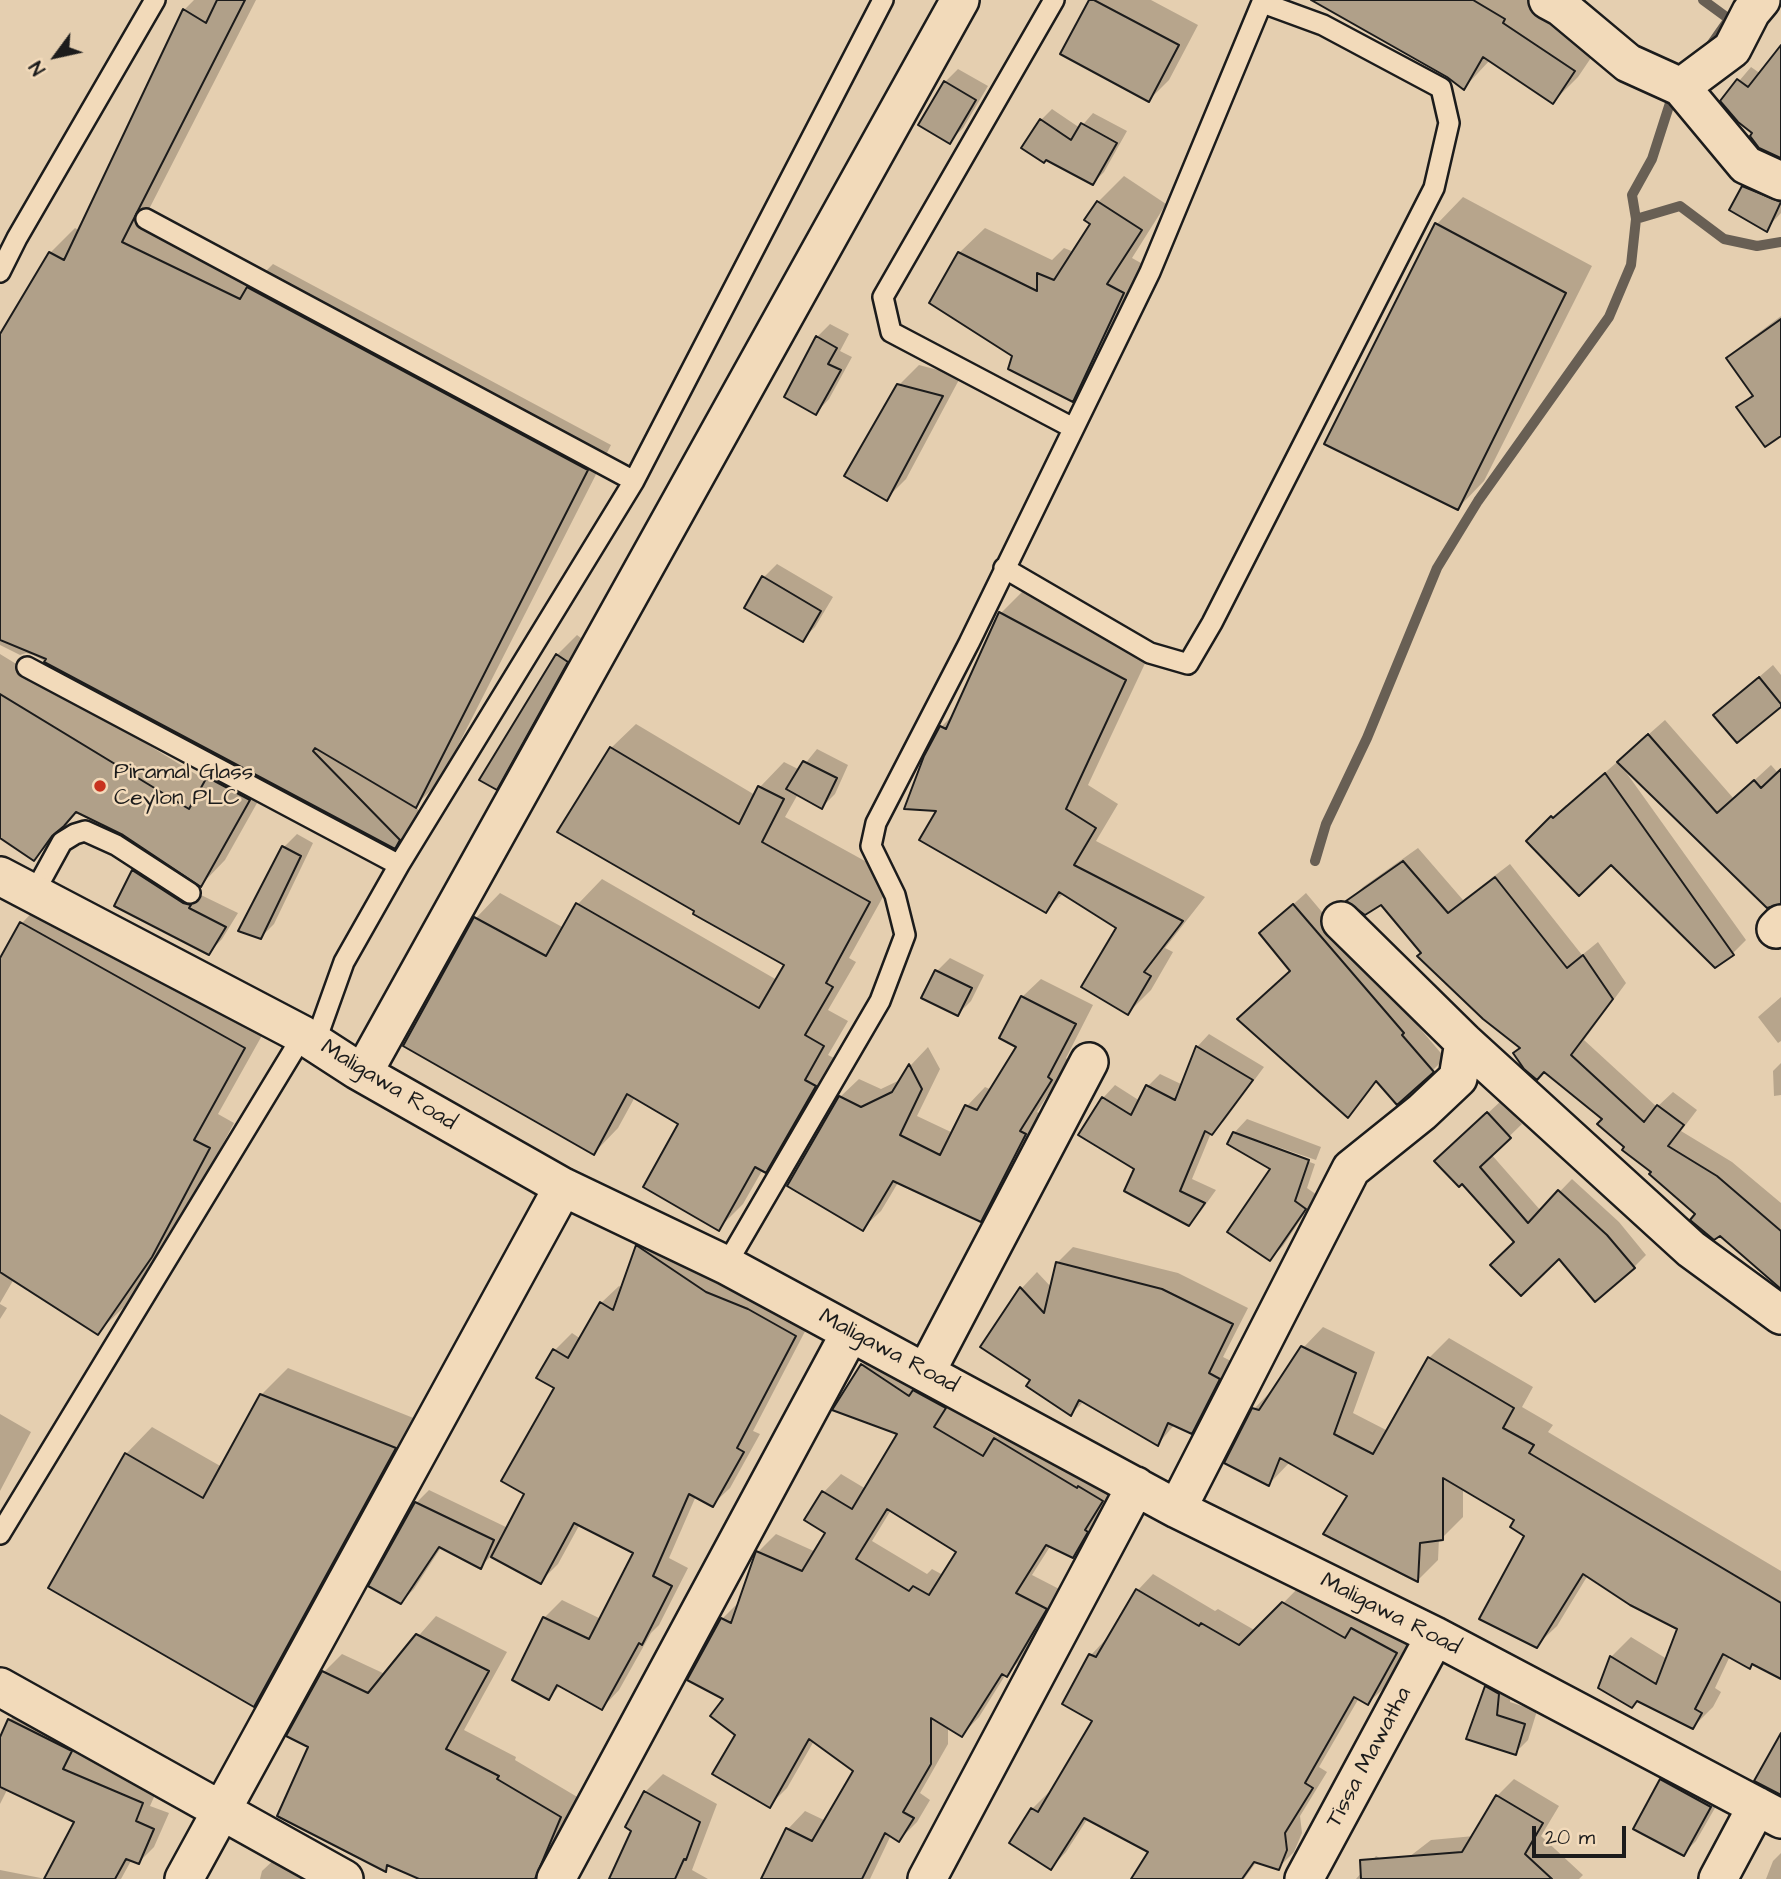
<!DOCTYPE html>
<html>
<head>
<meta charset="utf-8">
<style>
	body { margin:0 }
	#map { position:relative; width:1781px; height:1879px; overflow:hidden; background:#e5cfb0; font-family:"Architects Daughter",sans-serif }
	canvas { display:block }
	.north { position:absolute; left:21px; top:21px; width:70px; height:70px; -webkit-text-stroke:5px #f2daba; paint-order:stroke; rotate:237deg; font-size:19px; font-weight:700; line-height:28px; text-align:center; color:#1c1c1c }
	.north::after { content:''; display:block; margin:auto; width:24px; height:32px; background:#1c1c1c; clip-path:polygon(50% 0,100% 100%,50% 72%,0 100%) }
	.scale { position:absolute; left:1532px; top:1826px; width:94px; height:32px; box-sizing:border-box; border:4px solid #1c1c1c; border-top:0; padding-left:9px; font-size:21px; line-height:24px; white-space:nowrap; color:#1c1c1c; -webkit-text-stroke:5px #f2daba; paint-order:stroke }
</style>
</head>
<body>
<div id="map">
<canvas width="1781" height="1879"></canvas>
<div class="north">N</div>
<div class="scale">20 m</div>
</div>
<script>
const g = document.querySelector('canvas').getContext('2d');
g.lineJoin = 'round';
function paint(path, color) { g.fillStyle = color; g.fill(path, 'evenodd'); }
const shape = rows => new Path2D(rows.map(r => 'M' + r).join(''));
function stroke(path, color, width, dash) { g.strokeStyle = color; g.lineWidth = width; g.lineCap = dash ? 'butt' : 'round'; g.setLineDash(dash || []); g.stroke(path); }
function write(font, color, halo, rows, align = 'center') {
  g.font = font + ' "Architects Daughter",sans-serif'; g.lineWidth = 5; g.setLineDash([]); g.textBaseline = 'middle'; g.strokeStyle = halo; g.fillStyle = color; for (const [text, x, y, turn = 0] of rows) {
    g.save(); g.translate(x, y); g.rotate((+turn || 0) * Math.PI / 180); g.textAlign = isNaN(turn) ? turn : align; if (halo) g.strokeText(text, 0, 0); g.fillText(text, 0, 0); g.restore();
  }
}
paint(shape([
	[194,0,256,0,145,217,263,274,273,264,611,445,440,781,415,806,423,815,419,822,394,847,270,780,225,860,201,885,124,833,77,810,59,834,34,859,0,836,0,654,207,781,228,758,33,655,26,653,20,655,0,645,0,337,50,253,75,228,80,231,184,10],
	[1091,0,1151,0,1198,25,1169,80,1149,100],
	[1314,0,1531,0,1599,46,1578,77,1553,102,1490,60,1464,88,1448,76],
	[1781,48,1781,156,1722,101,1751,67,1761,74],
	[958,69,988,86,963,128,950,141,945,82],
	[1052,109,1080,128,1093,113,1127,131,1104,172,1093,183,1023,147,1041,120],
	[1757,174,1781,185,1781,213,1766,229,1743,187],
	[1124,176,1166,204,1132,258,1148,267,1098,374,1073,399,1014,355,959,253,985,228,1052,260,1064,248,1074,252,1092,224,1086,220,1098,202],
	[1463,197,1592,266,1484,481,1458,508,1326,443,1437,224],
	[1781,316,1781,438,1739,408,1753,393,1728,358,1741,346],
	[830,324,849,334,840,351,852,357,829,399,816,413,817,337],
	[919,365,961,376,906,479,886,499,899,385],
	[777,564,833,597,815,627,802,640,764,577],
	[1024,590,1148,657,1088,785,1118,804,1096,841,1205,897,1165,948,1173,952,1151,990,1128,1013,1118,927,1064,893,1046,910,939,809,941,727,955,713,1001,613],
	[577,635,586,642,516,767,496,787,557,655],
	[1773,665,1781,675,1781,705,1715,715],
	[1665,720,1734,799,1771,765,1778,773,1781,770,1781,902,1624,767,1623,768,1746,940,1733,953,1611,862,1529,841,1566,805,1567,806],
	[636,724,755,795,760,787,784,762,800,770,817,749,848,765,835,794,822,807,798,794,785,817,894,877,849,958,856,962,828,1010,848,1021,828,1055,840,1061,790,1146,765,1171,763,1169,743,1204,719,1228,681,1124,635,1097,618,1128,594,1153,406,1046,476,918,500,893,564,928,578,904,602,879,777,980,786,965,696,911,611,748],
	[297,834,313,843,274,924,261,937,284,847],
	[1418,848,1463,900,1510,864,1582,955,1598,942,1626,983,1584,1040,1657,1107,1673,1092,1697,1110,1681,1131,1732,1162,1781,1203,1781,1287,1653,1172,1627,1147,1604,1119,1522,1047,1423,952,1382,903,1349,901,1363,887],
	[146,858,197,891,202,892,201,895,238,913,222,939,209,953,133,871],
	[1306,893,1445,1058,1432,1071,1378,1080,1348,1116,1292,970,1261,933],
	[47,897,269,1023,218,1114,234,1123,177,1230,123,1308,97,1333,14,1279,0,1303,0,962,22,923],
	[950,958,984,975,971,1001,958,1014,924,997,937,971],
	[1041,979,1093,1005,1066,1058,1069,1061,1037,1112,1043,1115,999,1202,981,1220,899,1181,881,1211,862,1229,840,1097,859,1079,881,1089,902,1079,911,1065,928,1047,940,1069,917,1116,953,1133,967,1106,985,1087,992,1090,1019,1046,1022,997],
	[1781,997,1781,1041,1778,1043,1758,1017],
	[1209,1034,1264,1067,1224,1121,1211,1133,1192,1179,1216,1190,1201,1211,1189,1224,1136,1169,1103,1098,1115,1085,1140,1101,1147,1087,1160,1074,1183,1085,1197,1047],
	[1781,1063,1781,1095,1774,1096,1773,1071],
	[1501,1101,1522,1124,1491,1154,1541,1211,1572,1179,1619,1222,1646,1255,1634,1267,1559,1257,1516,1242,1449,1149],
	[1247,1119,1321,1147,1316,1160,1257,1140,1264,1145,1315,1164,1307,1188,1317,1195,1283,1246,1270,1259,1273,1168,1234,1133],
	[655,1229,812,1318,753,1431,760,1434,730,1488,712,1505,696,1496,669,1558,688,1568,659,1625,651,1633,619,1690,602,1708,561,1685,548,1698,544,1618,562,1600,601,1619,635,1552,580,1524,558,1564,540,1582,492,1555,480,1567,442,1546,414,1589,401,1602,416,1503,429,1490,508,1528,527,1493,556,1387,554,1351,572,1333,581,1339,601,1303,619,1286,623,1288,638,1246],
	[1073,1247,1178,1273,1248,1308,1223,1357,1235,1363,1207,1416,1191,1432,1175,1424,1158,1444,1084,1401,1071,1414,1033,1380,983,1347,1022,1288,1037,1272,1052,1288,1057,1263],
	[0,1304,7,1308,0,1319],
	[1323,1327,1375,1352,1353,1413,1388,1431,1429,1358,1449,1338,1533,1387,1522,1407,1553,1425,1548,1432,1781,1571,1781,1677,1753,1662,1730,1656,1715,1688,1721,1692,1713,1707,1693,1727,1611,1657,1631,1637,1667,1659,1679,1629,1588,1575,1557,1626,1536,1646,1526,1535,1517,1519,1463,1488,1463,1517,1442,1538,1439,1538,1438,1560,1418,1580,1350,1496,1290,1462,1269,1484,1254,1409,1274,1388,1303,1348],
	[880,1347,962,1390,950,1409,998,1437,1013,1421,1120,1483,1090,1538,1072,1556,1051,1545,1032,1575,1063,1591,1024,1657,1006,1674,979,1717,962,1735,948,1726,948,1744,920,1793,930,1800,917,1822,899,1840,891,1835,870,1879,763,1879,788,1829,805,1811,826,1821,855,1771,814,1741,787,1788,770,1805,737,1734,725,1698,722,1619,740,1601,758,1552,776,1534,816,1552,828,1532,824,1492,841,1474,866,1489,899,1433,862,1365],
	[891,1510,958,1552,943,1575,932,1569,927,1574,872,1541],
	[288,1368,421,1421,280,1679,254,1705,126,1454,152,1427,222,1467,261,1395],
	[0,1414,31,1432,0,1491],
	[1153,1574,1215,1611,1218,1609,1256,1631,1299,1587,1359,1622,1368,1613,1411,1637,1384,1688,1368,1703,1359,1698,1319,1767,1327,1772,1300,1816,1302,1833,1294,1852,1278,1868,1257,1861,1244,1879,1177,1879,1221,1799,1088,1818,1066,1852,1051,1868,1032,1809,1048,1793,1050,1795,1095,1720,1064,1703,1091,1655,1106,1639,1108,1640,1138,1590],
	[436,1616,507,1652,464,1730,516,1757,515,1760,579,1798,555,1851,525,1879,423,1879,311,1746,323,1673,342,1654,385,1674],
	[1499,1674,1511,1680,1510,1702,1537,1711,1528,1740,1515,1753,1468,1738,1486,1687],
	[25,1705,86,1735,77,1753,158,1788,150,1806,169,1813,154,1847,139,1862,132,1859,121,1879,0,1879,0,1870,46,1879,76,1822,8,1788,0,1804,0,1741,10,1720],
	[1674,1767,1723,1794,1696,1841,1683,1854,1661,1780],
	[663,1774,717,1804,692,1870,708,1879,611,1879,634,1830,645,1792],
	[1514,1779,1559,1806,1541,1836,1583,1875,1579,1879,1356,1879,1376,1856,1396,1867,1431,1840,1474,1836,1497,1796],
	[1781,1853,1781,1879,1766,1879,1773,1861],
	[279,1855,327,1879,260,1879,262,1871]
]), '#0003');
stroke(shape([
	[1703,0,1729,19,1708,49],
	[1670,103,1652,159,1632,195,1636,219,1680,206,1724,239,1757,246,1781,242],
	[1315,861,1326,824,1367,738,1437,568,1478,501,1609,317,1631,265,1636,219]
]), '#685f54', 10);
const building = shape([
	[217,0,245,0,122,242,240,299,247,287,588,470,416,808,315,748,313,751,400,840,395,849,44,662,46,659,0,640,0,334,49,252,64,260,183,9,206,23,217,0],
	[1089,0,1094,0,1179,45,1149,102,1060,54,1089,0],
	[1311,0,1473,0,1505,19,1503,23,1575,71,1553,104,1483,57,1464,90,1447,77,1311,0],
	[1781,45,1781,158,1759,148,1750,136,1752,133,1738,122,1720,101,1737,79,1748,87,1781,45],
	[944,81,976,100,950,144,918,125,944,81],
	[1040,119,1071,140,1081,123,1117,143,1093,185,1046,160,1044,163,1021,148,1040,119],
	[1742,186,1781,202,1767,232,1729,210,1742,186],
	[1097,201,1142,230,1107,284,1124,293,1073,402,1008,369,1012,356,929,303,958,252,1037,291,1037,273,1054,280,1090,224,1084,220,1097,201],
	[1435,223,1566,293,1458,510,1324,444,1435,223],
	[1781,319,1781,436,1765,447,1736,407,1753,396,1726,358,1781,319],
	[816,336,837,348,828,364,841,370,816,415,784,397,816,336],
	[897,384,943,396,887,501,844,476,897,384],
	[762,576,821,611,803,642,744,608,762,576],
	[999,612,1126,680,1066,809,1096,828,1074,865,1183,921,1144,972,1151,976,1128,1015,1081,987,1116,928,1059,892,1046,913,919,840,936,811,904,809,924,756,940,726,946,729,999,612],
	[556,654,568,662,497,790,479,780,556,654],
	[1759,677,1781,704,1781,707,1737,743,1713,715,1759,677],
	[0,694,189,809,207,777,250,800,201,887,123,835,76,812,64,826,52,836,34,861,0,838,0,694],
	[1648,734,1717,813,1754,780,1761,788,1781,769,1781,904,1767,908,1617,762,1648,734],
	[610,747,739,824,758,786,784,799,762,842,870,902,826,983,833,987,805,1035,824,1046,805,1080,816,1086,766,1173,755,1167,719,1231,643,1187,678,1124,627,1094,594,1155,403,1046,474,917,546,956,576,903,759,1008,784,965,693,914,694,911,557,832,610,747],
	[803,761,837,778,822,809,786,789,803,761],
	[1605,773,1734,955,1715,968,1611,865,1579,896,1526,841,1551,816,1553,818,1605,773],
	[282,846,301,856,261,939,238,931,282,846],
	[1403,861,1448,913,1495,877,1567,968,1583,955,1613,999,1571,1055,1644,1122,1657,1105,1684,1125,1668,1146,1717,1176,1781,1231,1781,1289,1720,1236,1714,1240,1690,1220,1695,1214,1649,1174,1651,1172,1622,1150,1624,1147,1597,1124,1602,1119,1544,1072,1537,1080,1524,1069,1513,1053,1520,1048,1483,1019,1417,956,1421,953,1381,905,1365,915,1346,901,1403,861],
	[132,870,183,903,191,905,189,908,226,927,209,955,114,906,132,870],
	[1293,904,1404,1033,1402,1035,1434,1072,1397,1105,1376,1081,1348,1118,1237,1019,1290,971,1259,933,1293,904],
	[20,922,245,1048,194,1140,210,1148,152,1257,98,1335,0,1272,0,958,20,922],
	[935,970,972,988,958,1016,921,998,935,970],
	[1021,996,1076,1024,1048,1077,1052,1080,1020,1131,1026,1134,981,1222,893,1181,863,1231,787,1186,839,1096,861,1107,892,1092,909,1064,922,1089,900,1135,940,1155,965,1105,977,1110,1016,1047,999,1038,1021,996],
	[1196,1046,1253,1080,1212,1135,1205,1131,1180,1191,1205,1203,1189,1226,1124,1191,1134,1169,1078,1135,1102,1097,1131,1115,1146,1085,1175,1100,1196,1046],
	[1487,1112,1511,1138,1480,1167,1528,1223,1558,1190,1607,1235,1635,1268,1595,1302,1559,1259,1521,1296,1490,1265,1514,1242,1462,1184,1459,1187,1434,1161,1487,1112],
	[1233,1132,1309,1160,1295,1201,1306,1209,1270,1261,1227,1232,1270,1169,1227,1144,1233,1132],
	[636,1245,706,1292,748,1309,796,1336,737,1448,744,1452,713,1507,689,1494,653,1576,672,1586,642,1645,639,1643,602,1710,557,1685,549,1700,512,1680,543,1617,589,1639,633,1553,574,1523,541,1584,491,1557,524,1494,501,1481,554,1388,536,1378,553,1349,568,1358,600,1302,613,1310,636,1245],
	[1056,1262,1162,1289,1233,1324,1209,1373,1220,1379,1192,1434,1168,1423,1158,1446,1079,1400,1071,1416,1026,1386,1030,1380,980,1347,1020,1287,1044,1313,1056,1262],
	[1301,1346,1356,1373,1334,1434,1373,1454,1428,1357,1514,1408,1503,1428,1534,1445,1529,1453,1781,1603,1781,1679,1752,1664,1750,1669,1723,1654,1695,1709,1702,1713,1693,1729,1637,1701,1632,1708,1598,1688,1610,1656,1656,1684,1677,1629,1630,1605,1583,1574,1537,1648,1479,1619,1524,1536,1510,1527,1514,1520,1443,1478,1443,1540,1420,1543,1418,1582,1323,1534,1347,1496,1280,1458,1269,1486,1224,1463,1252,1408,1259,1410,1301,1346],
	[861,1364,909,1396,913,1390,946,1408,934,1427,983,1456,994,1438,1077,1488,1078,1486,1103,1501,1085,1530,1088,1532,1073,1558,1046,1545,1016,1593,1047,1609,1007,1677,1002,1674,962,1737,931,1718,931,1764,903,1812,914,1818,899,1842,885,1833,862,1879,761,1879,786,1828,812,1841,853,1771,809,1739,770,1808,712,1774,735,1735,710,1716,723,1699,687,1680,721,1618,731,1623,756,1551,802,1571,825,1533,804,1520,822,1491,852,1509,897,1434,832,1410,861,1364],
	[887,1509,956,1552,929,1595,913,1586,909,1591,856,1559,887,1509],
	[260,1394,396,1448,254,1707,48,1588,125,1453,203,1498,260,1394],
	[415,1502,494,1540,481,1569,439,1547,401,1604,368,1586,415,1502],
	[1136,1589,1199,1626,1201,1623,1239,1645,1282,1602,1345,1638,1351,1628,1397,1653,1368,1705,1354,1697,1305,1783,1313,1788,1285,1833,1287,1850,1279,1870,1254,1862,1242,1879,1131,1879,1148,1852,1084,1818,1051,1870,1009,1843,1031,1808,1038,1812,1092,1721,1062,1704,1089,1654,1096,1657,1136,1589],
	[416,1634,489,1671,446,1749,499,1776,497,1779,561,1817,535,1879,419,1879,387,1865,386,1872,277,1816,308,1747,286,1736,322,1671,368,1693,416,1634],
	[1485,1686,1499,1694,1497,1715,1525,1724,1516,1755,1466,1739,1485,1686],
	[8,1719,72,1751,63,1769,143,1803,136,1821,154,1829,139,1864,126,1859,115,1879,44,1879,74,1822,0,1787,0,1737,8,1719],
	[1781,1733,1781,1795,1754,1781,1781,1733],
	[1660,1779,1711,1807,1684,1856,1633,1829,1660,1779],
	[644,1791,700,1822,686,1860,684,1859,675,1879,609,1879,631,1831,625,1827,644,1791],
	[1496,1795,1543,1823,1525,1854,1552,1879,1361,1879,1360,1860,1462,1852,1496,1795]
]);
paint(building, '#b0a089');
stroke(building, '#1c1c1c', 2);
const lane = shape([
	[1054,0,883,297,891,332,1073,428],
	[146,219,634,481],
	[0,272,17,238,155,0],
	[1004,568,1150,653,1188,664,1212,623,1434,188,1449,123,1441,88,1323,25,1263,3],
	[27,667,399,865],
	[34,893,62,842,75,834,85,831,116,845,190,893],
	[315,1043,344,962,399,865,634,481,883,0],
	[726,1265,880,1001,905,935,895,895,871,846,876,823,969,643,1150,272,1263,0],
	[0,1534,303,1035]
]);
const street = shape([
	[1548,0,1561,7,1628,63,1681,87,1746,165,1781,181],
	[1681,87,1732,49,1751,12,1761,0],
	[0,876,303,1035,357,1070,563,1187,726,1265,1177,1509,1435,1636,1781,1819],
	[1341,921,1464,1042,1691,1249,1781,1315],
	[1776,929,1781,924],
	[363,1073,960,0],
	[926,1372,1089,1062],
	[1177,1509,1351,1169,1422,1112,1458,1078,1464,1042],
	[0,1687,344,1879],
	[184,1879,563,1187],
	[556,1879,850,1333],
	[927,1879,1136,1486],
	[1304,1879,1435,1636],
	[1718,1879,1757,1806]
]);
stroke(lane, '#1c1c1c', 24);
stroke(street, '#1c1c1c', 42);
stroke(lane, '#f2daba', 19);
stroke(street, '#f2daba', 37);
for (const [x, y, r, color] of [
	[100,786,7,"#c8321e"]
]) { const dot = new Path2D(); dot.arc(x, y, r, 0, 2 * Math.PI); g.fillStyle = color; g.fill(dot); stroke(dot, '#f2daba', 2.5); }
write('23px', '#1c1c1c', '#f2daba', [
	["Piramal Glass",114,773],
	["Ceylon PLC",114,799]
], 'left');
write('23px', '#1c1c1c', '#f2daba', [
	["Maligawa Road",388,1086,31],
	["Maligawa Road",888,1352,28],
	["Maligawa Road",1390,1615,27],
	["Tissa Mawatha",1370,1758,-62]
]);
</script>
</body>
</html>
